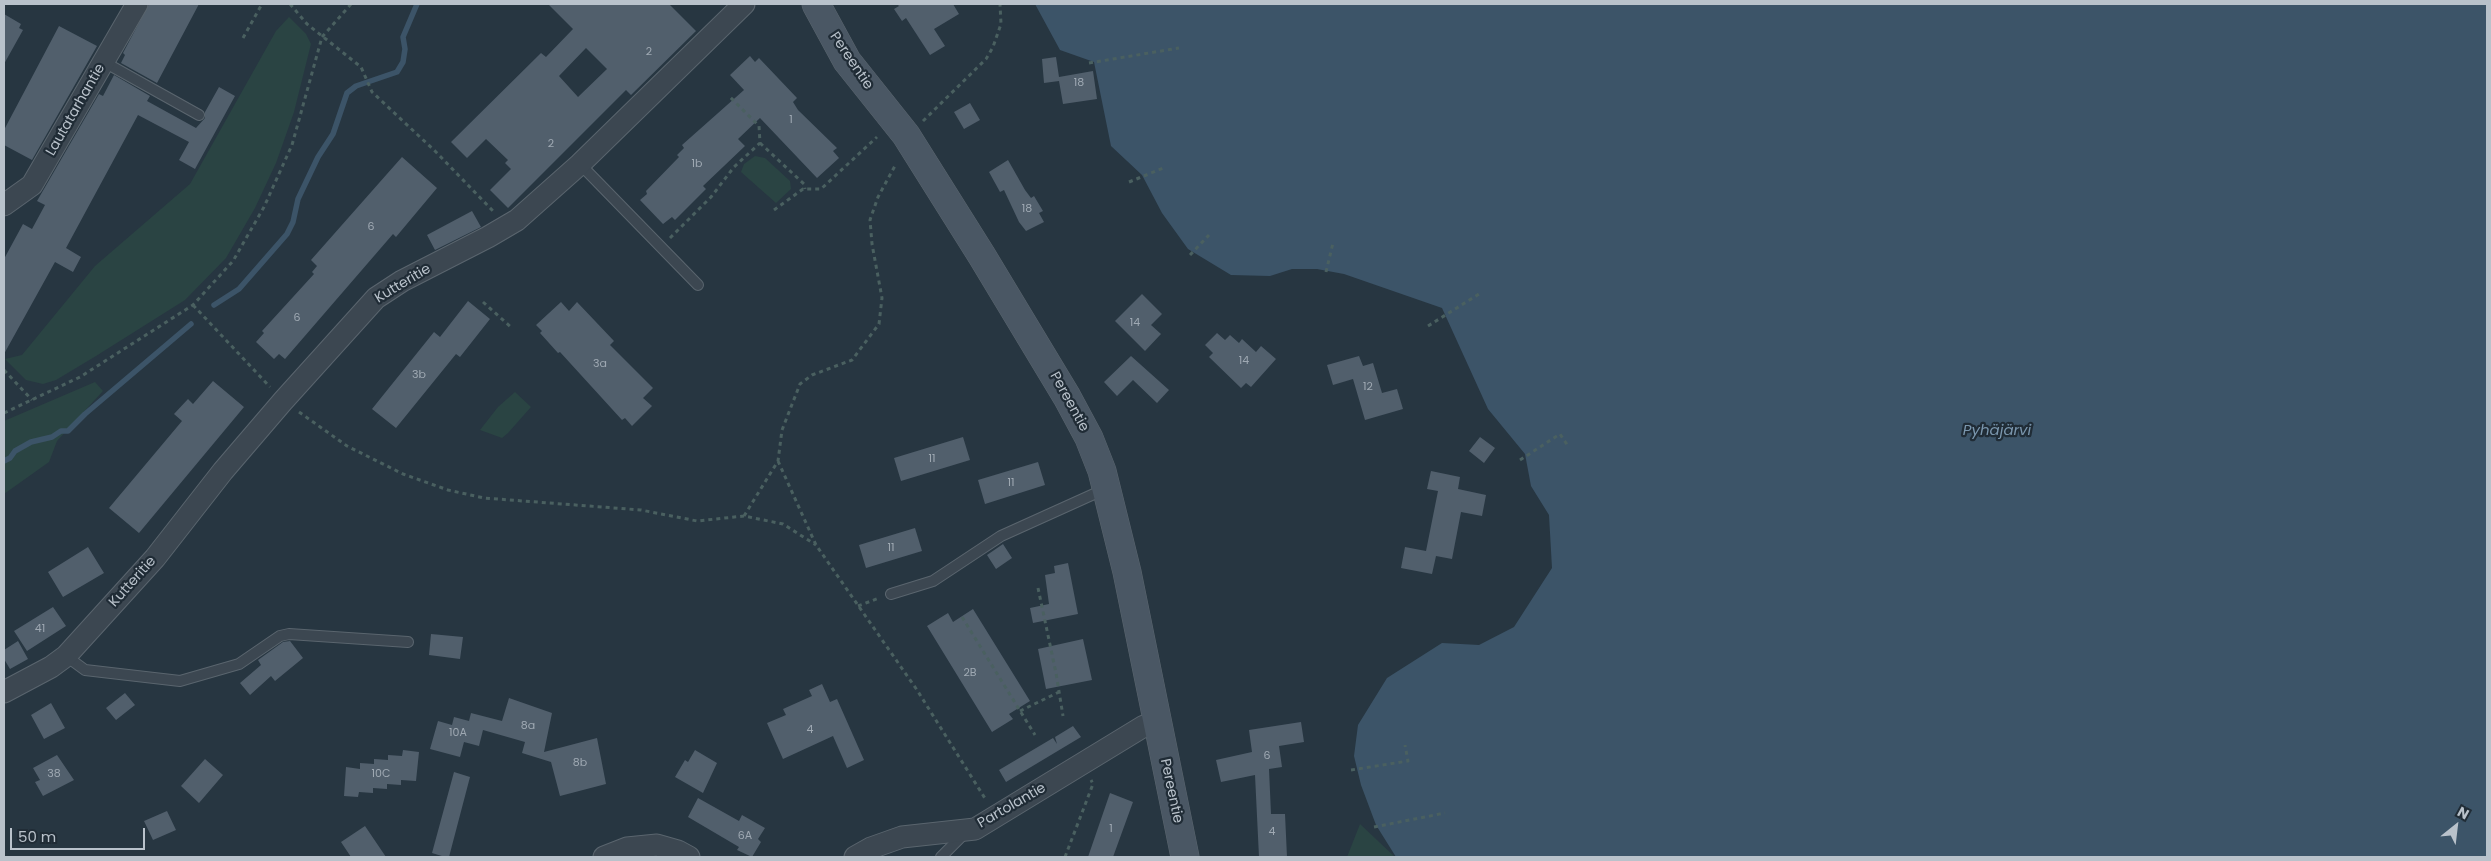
<!DOCTYPE html>
<html>
<head>
<meta charset="utf-8">
<style>
	body { margin:0 }
	#map { position:relative; width:2491px; height:861px; overflow:hidden; background:#273641; font-family:Poppins,sans-serif }
	canvas { display:block }
	.frame { position:absolute; inset:0; border:5px solid #b9c2cb; pointer-events:none }
	.north { position:absolute; left:2431px; top:801px; width:50px; height:50px; -webkit-text-stroke:4px #202c36; paint-order:stroke; rotate:29deg; font-size:14px; font-weight:700; line-height:20px; text-align:center; color:#b9c2cb }
	.north::after { content:''; display:block; margin:auto; width:18px; height:22px; background:#b9c2cb; clip-path:polygon(50% 0,100% 100%,50% 72%,0 100%) }
	.scale { position:absolute; left:10px; top:828px; width:135px; height:22px; box-sizing:border-box; border:2px solid #b9c2cb; border-top:0; padding-left:6px; font-size:15px; line-height:18px; white-space:nowrap; color:#b9c2cb; -webkit-text-stroke:4px #202c36; paint-order:stroke }
</style>
</head>
<body>
<div id="map">
<canvas width="2491" height="861"></canvas>
<div class="frame"></div>
<div class="north">N</div>
<div class="scale">50 m</div>
</div>
<script>
const g = document.querySelector('canvas').getContext('2d');
g.lineJoin = 'round';
function paint(path, color) { g.fillStyle = color; g.fill(path, 'evenodd'); }
const shape = rows => new Path2D(rows.map(r => 'M' + r).join(''));
function stroke(path, color, width, dash) { g.strokeStyle = color; g.lineWidth = width; g.lineCap = dash ? 'butt' : 'round'; g.setLineDash(dash || []); g.stroke(path); }
function write(font, color, halo, rows, align = 'center') {
  g.font = font + ' Poppins,sans-serif'; g.lineWidth = 4.5; g.setLineDash([]); g.textBaseline = 'middle'; g.strokeStyle = halo; g.fillStyle = color; for (const [text, x, y, turn = 0] of rows) {
    g.save(); g.translate(x, y); g.rotate((+turn || 0) * Math.PI / 180); g.textAlign = isNaN(turn) ? turn : align; if (halo) g.strokeText(text, 0, 0); g.fillText(text, 0, 0); g.restore();
  }
}
paint(shape([
	[289,17,306,34,311,44,294,112,276,163,255,208,226,258,185,300,96,356,56,380,43,384,26,380,5,359,22,355,95,266,190,184,276,31],
	[755,156,765,158,790,181,791,189,776,203,741,172,744,164],
	[95,382,103,391,57,441,49,462,4,494,4,421],
	[515,392,531,407,508,433,502,438,480,430,498,407],
	[1360,824,1395,857,1347,857]
]), '#2a4443');
paint(shape([
	[1035,4,2487,4,2487,857,1396,857,1376,825,1361,785,1354,756,1358,725,1387,678,1442,643,1479,645,1514,627,1552,568,1549,515,1531,486,1525,454,1488,409,1442,308,1344,274,1317,269,1292,269,1270,276,1231,275,1188,249,1162,213,1142,175,1111,146,1094,62,1060,50]
]), '#3c5468');
stroke(shape([
	[214,305,239,289,287,234,293,222,298,199,318,157,333,134,347,93,356,86,397,72,403,62,405,49,403,37,417,4],
	[4,461,10,458,15,451,31,442,52,437,61,431,68,431,85,414,191,324]
]), '#3c5468', 5.5);
paint(shape([
	[149,4,199,4,157,83,121,63,125,55,123,53],
	[548,4,669,4,696,31,631,95,626,90,508,208,490,190,511,169,505,163,508,160,486,139,467,158,451,142,541,53,546,57,573,29],
	[586,48,607,69,578,97,559,76],
	[897,4,953,4,959,14,934,29,945,46,930,55,906,18,902,21,894,9,899,6],
	[4,14,21,24,19,28,23,30,4,64],
	[59,26,97,46,32,160,4,145,4,130],
	[750,56,755,62,759,58,797,98,793,102,798,110,837,148,833,151,839,158,817,178,760,118,738,139,745,146,703,186,706,189,675,220,672,217,663,224,640,200,647,194,646,191,679,157,677,155,684,148,682,145,744,90,730,75],
	[1056,57,1059,77,1093,71,1097,99,1063,104,1059,81,1044,83,1042,59],
	[114,75,150,96,147,101,196,128,205,118,205,112,219,87,235,96,195,169,179,160,189,142,138,115,66,248,81,257,73,272,55,262,4,354,4,259,23,224,32,229,45,205,37,201,99,94,103,96],
	[970,103,980,120,964,129,954,112],
	[402,157,437,188,396,237,393,234,285,359,279,354,274,359,256,342,264,333,262,331,314,274,312,272,317,266,311,260],
	[1008,160,1025,190,1031,198,1034,196,1043,211,1039,213,1044,222,1026,231,1019,222,1004,190,1000,192,989,172],
	[472,211,481,227,435,250,427,235],
	[1142,294,1162,314,1151,325,1161,334,1145,351,1115,321],
	[468,301,490,319,460,357,456,354,396,428,372,409,434,332,440,337],
	[561,302,569,311,577,302,614,341,610,345,653,388,643,398,652,406,632,426,625,418,622,420,560,352,558,353,540,333,542,331,536,325],
	[1217,333,1225,340,1230,335,1239,343,1242,339,1256,352,1261,346,1276,359,1251,387,1246,383,1241,388,1209,357,1213,353,1205,345],
	[1131,356,1169,390,1157,403,1133,380,1117,396,1104,382],
	[1359,356,1363,366,1373,363,1382,393,1397,389,1403,409,1365,420,1353,379,1333,385,1327,365],
	[213,381,244,407,139,533,109,508,182,421,174,414,188,399,193,404],
	[963,437,970,460,901,481,894,458],
	[1480,437,1495,448,1484,463,1469,451],
	[1038,462,1045,485,985,504,978,480],
	[1431,471,1460,477,1458,489,1486,495,1482,516,1461,512,1452,559,1436,556,1432,574,1401,568,1405,547,1426,551,1438,491,1427,489],
	[915,528,922,551,866,568,859,545],
	[1003,544,1012,558,996,569,987,555],
	[88,547,104,573,63,597,48,572],
	[1068,563,1078,614,1033,623,1030,608,1049,604,1045,575,1055,573,1054,566],
	[53,607,66,626,27,651,14,631],
	[973,609,1030,701,1009,714,1013,719,992,732,927,626,948,613,953,622],
	[431,634,463,637,460,659,429,655],
	[1083,639,1092,680,1046,689,1038,649],
	[18,641,28,659,10,669,4,659,4,650],
	[290,641,303,658,275,681,271,676,250,695,240,683,261,665,258,660,283,642],
	[822,684,830,702,837,699,864,760,847,768,833,736,783,759,767,723,786,715,783,709,812,696,809,690],
	[125,693,135,705,116,720,106,708],
	[509,698,552,713,544,752,597,738,606,784,560,796,551,762,522,753,525,742,483,730,479,746,464,742,460,757,430,749,438,721,452,725,454,717,469,721,471,713,502,721],
	[51,703,65,728,44,739,31,715],
	[1301,722,1304,742,1279,746,1282,767,1269,769,1271,814,1285,814,1287,857,1259,857,1255,775,1221,782,1216,760,1252,752,1249,730],
	[1073,726,1081,737,1006,782,999,770,1053,738,1057,744,1055,737],
	[403,750,419,752,416,781,401,780,401,785,387,784,387,789,373,788,373,793,359,792,358,797,344,796,346,767,360,769,360,763,374,764,374,759,388,760,388,755,402,756],
	[695,750,717,763,703,793,675,777,685,760,688,762],
	[57,755,74,780,43,796,35,782,40,780,33,768],
	[205,759,223,775,199,803,181,786],
	[454,772,470,777,449,857,445,857,432,853],
	[1110,793,1133,802,1113,857,1088,857],
	[698,798,739,821,742,815,765,828,758,839,761,842,752,857,737,850,739,847,688,817],
	[167,811,176,830,153,840,144,821],
	[365,826,386,857,351,857,341,842]
]), '#515f6c');
const lane = shape([
	[104,62,199,115],
	[580,164,698,285],
	[891,594,933,581,1001,536,1105,489],
	[66,656,85,670,180,681,239,664,280,636,289,634,408,642],
	[941,857,965,833]
]);
const street = shape([
	[4,205,32,185,137,4],
	[4,692,51,667,66,656,155,558,223,471,283,401,376,298,402,281,488,237,517,220,580,164,744,4],
	[604,857,627,848,657,845,678,851,689,857],
	[855,857,871,848,902,837,975,829,1144,726,1158,726]
]);
const secondary = shape([
	[816,4,847,61,906,135,982,256,1067,397,1089,438,1102,471,1127,572,1185,857]
]);
stroke(lane, '#5a656e', 12);
stroke(street, '#5a656e', 23);
stroke(secondary, '#5a656e', 29);
stroke(shape([
	[290,4,307,24,361,67,372,92,436,152,494,212],
	[243,38,262,4],
	[1089,63,1179,48],
	[923,121,986,59,993,47,1001,24,1000,4],
	[760,143,804,184,805,189],
	[1129,182,1166,167],
	[774,210,803,189,821,189,877,137],
	[670,238,711,197,734,167,760,143,759,126,728,95],
	[1190,255,1209,235],
	[1326,272,1333,243],
	[483,302,512,328],
	[193,305,270,387],
	[1428,326,1479,294],
	[4,370,32,400],
	[299,412,347,446,403,474,448,490,484,498,641,510,697,521,744,516,783,524,816,545],
	[4,413,80,377,193,305,233,261,264,207,292,145,322,37,351,4],
	[1520,460,1560,434,1568,446],
	[778,461,816,545,917,690,986,800],
	[744,516,778,461,782,430,800,384,812,375,852,360,879,324,882,298,872,244,870,220,878,197,896,164],
	[1038,588,1056,673,1063,716],
	[858,606,879,598],
	[962,617,1035,735],
	[1020,711,1059,692],
	[1351,770,1408,761,1405,745],
	[1374,827,1445,813],
	[1065,857,1093,784,1091,780]
]), '#4a6060', 3, [4, 4]);
stroke(lane, '#3c4751', 10);
stroke(street, '#3c4751', 21);
stroke(secondary, '#4a5764', 28);
write('11px', '#9fa9b3', null, [
	["2",649,52],
	["18",1079,83],
	["1",791,120],
	["2",551,144],
	["1b",697,164],
	["18",1027,209],
	["6",371,227],
	["6",297,318],
	["14",1135,323],
	["14",1244,361],
	["3a",600,364],
	["3b",419,375],
	["12",1368,387],
	["11",932,459],
	["11",1011,483],
	["11",891,548],
	["41",40,629],
	["2B",970,673],
	["8a",528,726],
	["4",810,730],
	["10A",458,733],
	["6",1267,756],
	["8b",580,763],
	["38",54,774],
	["10C",381,774],
	["1",1111,829],
	["4",1272,832],
	["6A",745,836]
]);
write('14px', '#b9c2cb', '#202c36', [
	["Pereentie",851,61,56],
	["Lautatarhantie",76,110,-60],
	["Kutteritie",403,284,-31],
	["Pereentie",1069,402,61],
	["Kutteritie",133,582,-48],
	["Pereentie",1171,791,78],
	["Partolantie",1012,806,-30]
]);
write('italic 15px', '#7a96ad', '#202c36', [
	["Pyhäjärvi",1997,431]
]);
</script>
</body>
</html>
